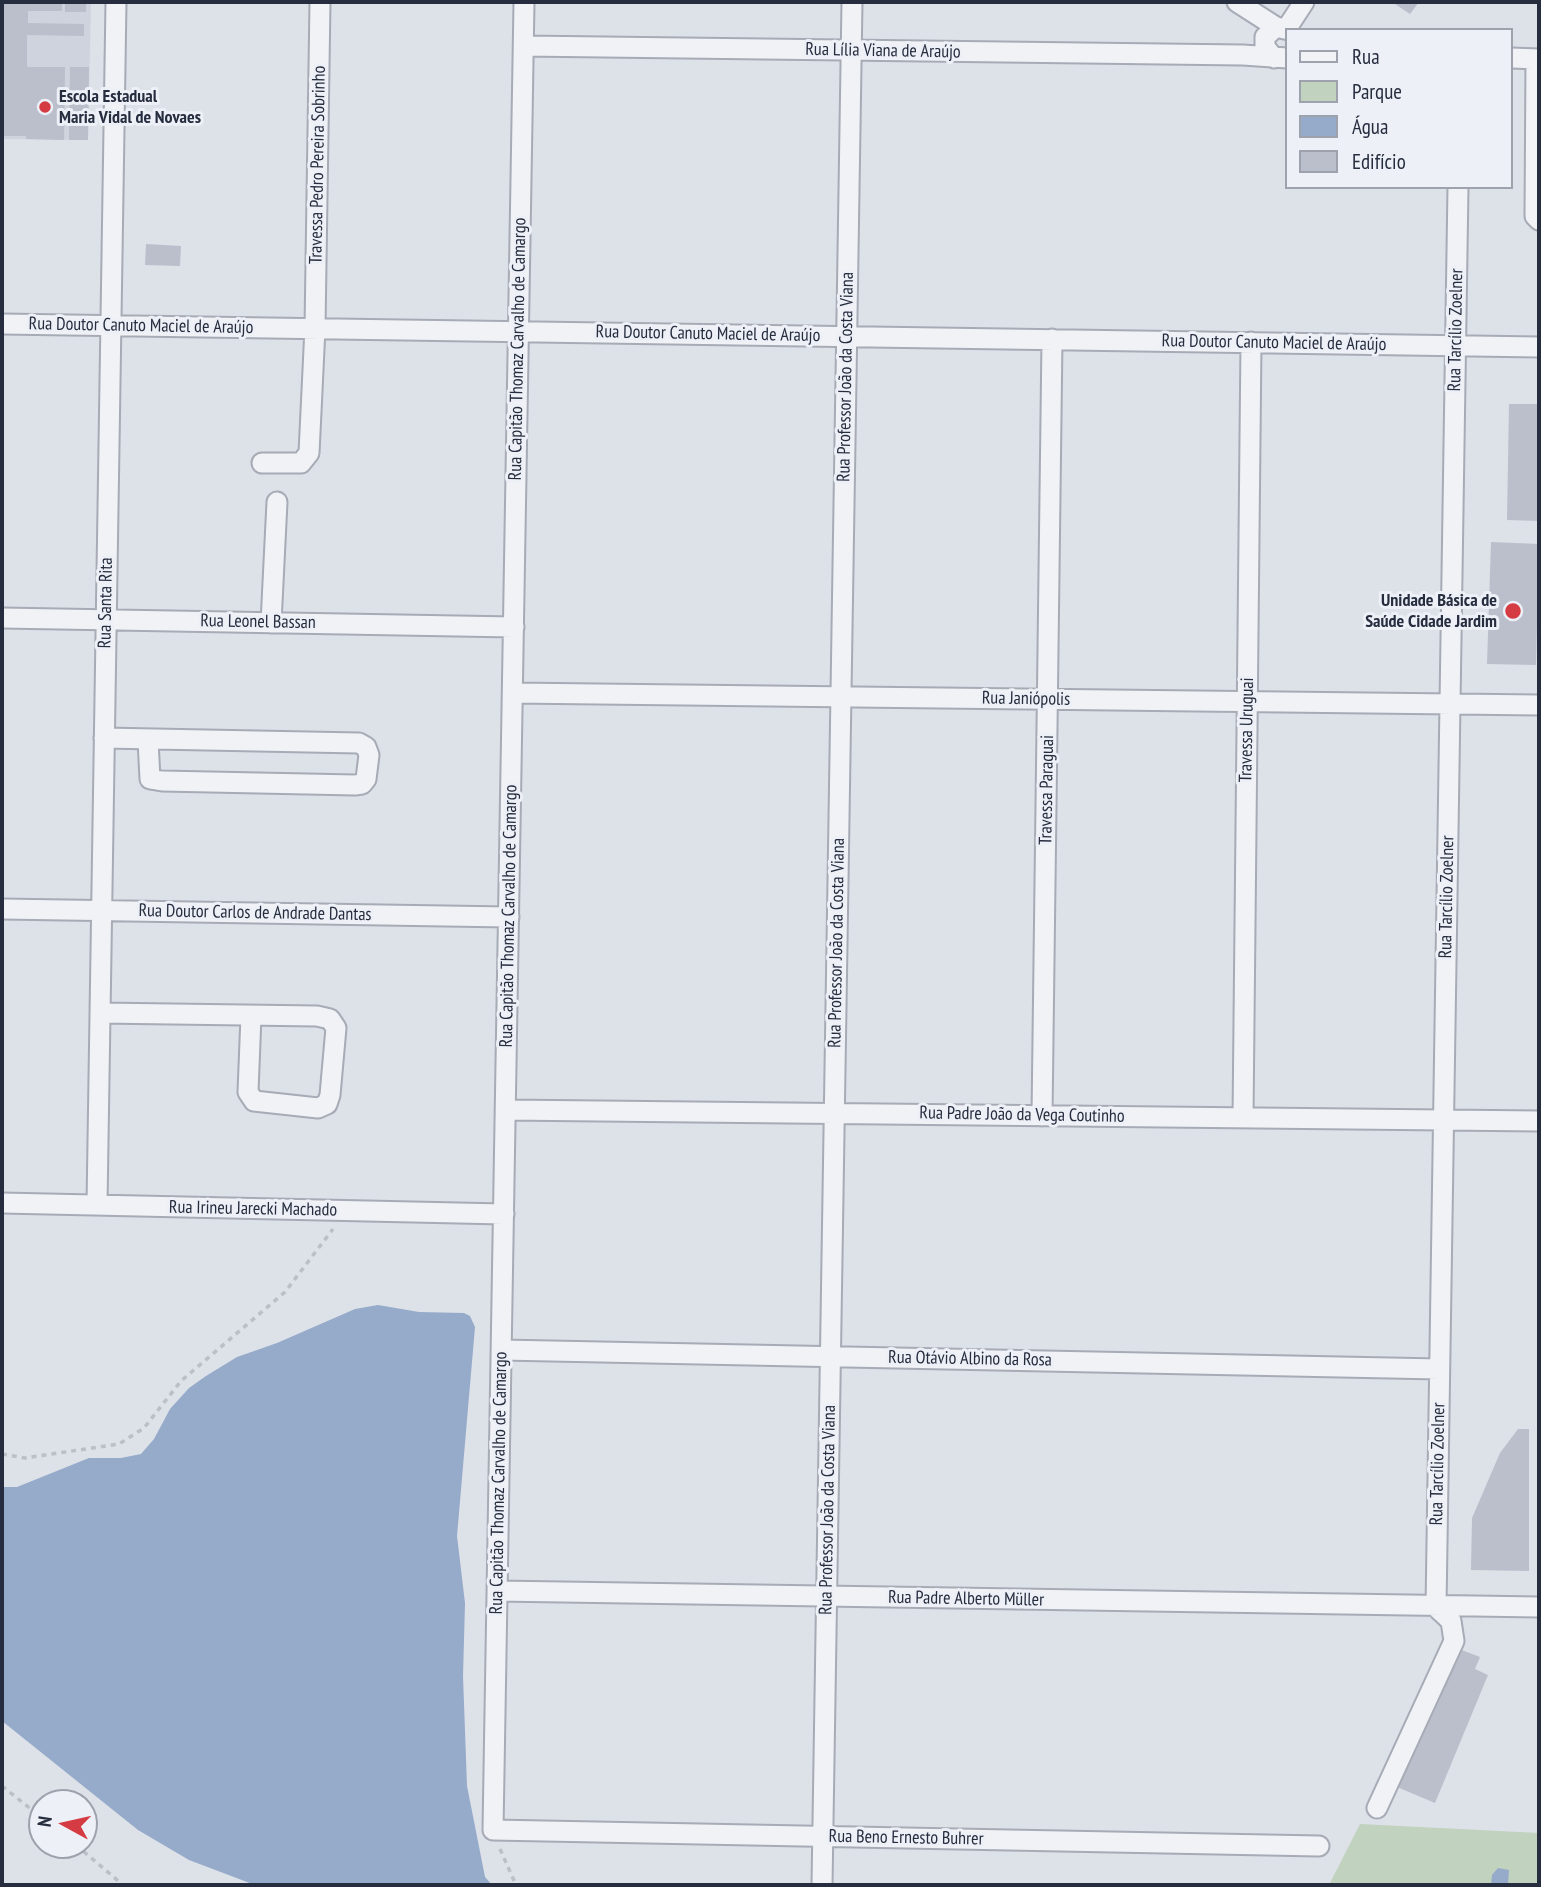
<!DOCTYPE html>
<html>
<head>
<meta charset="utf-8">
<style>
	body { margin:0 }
	#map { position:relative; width:1541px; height:1887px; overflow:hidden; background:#dde1e8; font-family:"PT Sans Narrow",sans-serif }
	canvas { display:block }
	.frame { position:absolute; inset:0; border:4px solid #262d3f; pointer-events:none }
	.legend { position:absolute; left:1285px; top:28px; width:228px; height:161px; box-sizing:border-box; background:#edf0f6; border:2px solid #9da2ad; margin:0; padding:9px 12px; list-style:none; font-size:21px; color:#262d3f }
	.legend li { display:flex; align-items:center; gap:14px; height:35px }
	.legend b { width:35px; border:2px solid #9da2ad }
	.north { position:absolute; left:28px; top:1789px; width:70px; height:70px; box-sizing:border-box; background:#edf0f6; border:2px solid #9da2ad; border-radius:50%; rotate:278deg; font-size:19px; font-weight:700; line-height:28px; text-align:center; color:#262d3f }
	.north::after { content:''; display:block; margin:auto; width:24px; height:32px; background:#d53b43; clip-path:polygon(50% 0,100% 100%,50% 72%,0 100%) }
</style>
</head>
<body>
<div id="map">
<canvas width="1541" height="1887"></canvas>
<div class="frame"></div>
<ul class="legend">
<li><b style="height:9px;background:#f0f2f6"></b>Rua</li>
<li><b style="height:19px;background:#c1d2be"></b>Parque</li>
<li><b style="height:19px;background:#96aaca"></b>Água</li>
<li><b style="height:19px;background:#babfcb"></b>Edifício</li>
</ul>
<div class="north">N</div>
</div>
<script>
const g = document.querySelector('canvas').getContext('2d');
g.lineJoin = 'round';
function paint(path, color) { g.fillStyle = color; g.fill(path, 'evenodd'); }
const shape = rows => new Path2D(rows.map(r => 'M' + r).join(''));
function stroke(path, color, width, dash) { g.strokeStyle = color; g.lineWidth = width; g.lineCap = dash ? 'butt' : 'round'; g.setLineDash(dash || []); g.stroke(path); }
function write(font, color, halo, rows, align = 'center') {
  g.font = font + ' "PT Sans Narrow",sans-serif'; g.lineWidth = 6; g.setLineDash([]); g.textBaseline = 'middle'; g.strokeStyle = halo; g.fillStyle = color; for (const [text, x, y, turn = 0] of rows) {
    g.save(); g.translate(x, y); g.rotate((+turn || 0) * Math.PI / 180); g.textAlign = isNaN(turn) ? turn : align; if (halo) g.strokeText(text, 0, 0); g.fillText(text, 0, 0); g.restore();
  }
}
paint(shape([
	[2,2,91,2,88,140,2,139]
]), '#cfd3dd');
paint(shape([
	[1360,1824,1539,1833,1539,1885,1329,1885]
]), '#c1d2be');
paint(shape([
	[378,1305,419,1312,464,1313,470,1316,475,1327,457,1536,465,1603,463,1676,467,1786,485,1877,492,1885,255,1885,189,1860,138,1830,2,1721,2,1487,17,1487,89,1458,121,1458,141,1454,154,1439,170,1409,189,1388,206,1376,237,1357,277,1343,355,1309],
	[1498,1868,1509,1870,1508,1885,1491,1885,1492,1875]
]), '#96aaca');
paint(shape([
	[4,2,62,2,62,11,28,11,28,23,84,24,84,36,27,35,27,67,65,67,64,140,26,139,26,136,2,136],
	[65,2,86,2,86,12,65,12],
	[1392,2,1419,2,1410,14],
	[70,67,89,67,88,140,69,140],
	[146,244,181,246,180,266,145,265],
	[1509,404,1539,404,1539,521,1507,520],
	[1491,542,1539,544,1536,665,1487,664],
	[1518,1429,1529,1429,1529,1571,1471,1570,1472,1518,1500,1453],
	[1454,1647,1480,1657,1475,1669,1488,1675,1435,1803,1397,1787]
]), '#babfcb');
const minor = shape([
	[524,2,493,1830,1319,1846],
	[1237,2,1276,27],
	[1287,28,1304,2],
	[524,46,1243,55,1287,58],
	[1274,58,1265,47,1265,37,1276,27,1289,30],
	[1511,58,1539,59],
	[1536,59,1535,216,1539,220],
	[2,324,1539,347],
	[262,463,301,463,309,453,315,328,320,2],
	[2,618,514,627],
	[271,623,277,502],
	[513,693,1539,705],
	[104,738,359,743,366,747,369,755,366,779,362,784,355,785,162,781,150,779,148,740],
	[2,909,509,917],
	[100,1013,317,1016,330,1019,336,1028,330,1095,327,1104,318,1108,254,1101,248,1092,251,1016],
	[506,1110,1539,1121],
	[1042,1116,1052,339],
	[1243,1118,1251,342],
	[2,1203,504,1214],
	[97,1205,116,2],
	[502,1350,1439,1369],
	[497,1591,1539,1607],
	[1436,1607,1458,187],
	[1377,1808,1454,1641,1451,1621,1436,1607],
	[822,1885,852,2]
]);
stroke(minor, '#a6abb5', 23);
stroke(shape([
	[2,1454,25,1458,119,1444,144,1428,181,1381,285,1292,333,1229],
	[2,1786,42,1818],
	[76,1845,123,1885],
	[500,1849,516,1885]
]), '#bbbfc6', 3.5, [5, 5]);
stroke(minor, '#f0f2f6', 19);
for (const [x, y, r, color] of [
	[45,107,7,"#d53b43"],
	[1513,611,9,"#d53b43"]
]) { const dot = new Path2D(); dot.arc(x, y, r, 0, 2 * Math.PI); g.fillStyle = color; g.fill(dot); stroke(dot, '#edf0f6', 2.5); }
write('18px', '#262d3f', '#edf0f6', [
	["Rua Lília Viana de Araújo",883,51,1],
	["Travessa Pedro Pereira Sobrinho",318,165,-89],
	["Rua Doutor Canuto Maciel de Araújo",141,326,1],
	["Rua Tarcílio Zoelner",1456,330,-89],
	["Rua Doutor Canuto Maciel de Araújo",708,334,1],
	["Rua Doutor Canuto Maciel de Araújo",1274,343,1],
	["Rua Capitão Thomaz Carvalho de Camargo",518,349,-89],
	["Rua Professor João da Costa Viana",846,377,-89],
	["Rua Santa Rita",106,603,-89],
	["Rua Leonel Bassan",258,622,1],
	["Rua Janiópolis",1026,699,1],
	["Travessa Uruguai",1247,730,-89],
	["Travessa Paraguai",1047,790,-89],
	["Rua Tarcílio Zoelner",1447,897,-89],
	["Rua Doutor Carlos de Andrade Dantas",255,913,1],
	["Rua Capitão Thomaz Carvalho de Camargo",509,916,-89],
	["Rua Professor João da Costa Viana",837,943,-89],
	["Rua Padre João da Vega Coutinho",1022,1115,1],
	["Rua Irineu Jarecki Machado",253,1209,1],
	["Rua Otávio Albino da Rosa",970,1359,1],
	["Rua Tarcílio Zoelner",1438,1464,-89],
	["Rua Capitão Thomaz Carvalho de Camargo",499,1483,-89],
	["Rua Professor João da Costa Viana",828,1510,-89],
	["Rua Padre Alberto Müller",966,1599,1],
	["Rua Beno Ernesto Buhrer",906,1838,1]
]);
write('bold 18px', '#262d3f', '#edf0f6', [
	["Escola Estadual",59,97],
	["Maria Vidal de Novaes",59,118],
	["Unidade Básica de",1497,601,"right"],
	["Saúde Cidade Jardim",1497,622,"right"]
], 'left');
</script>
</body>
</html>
